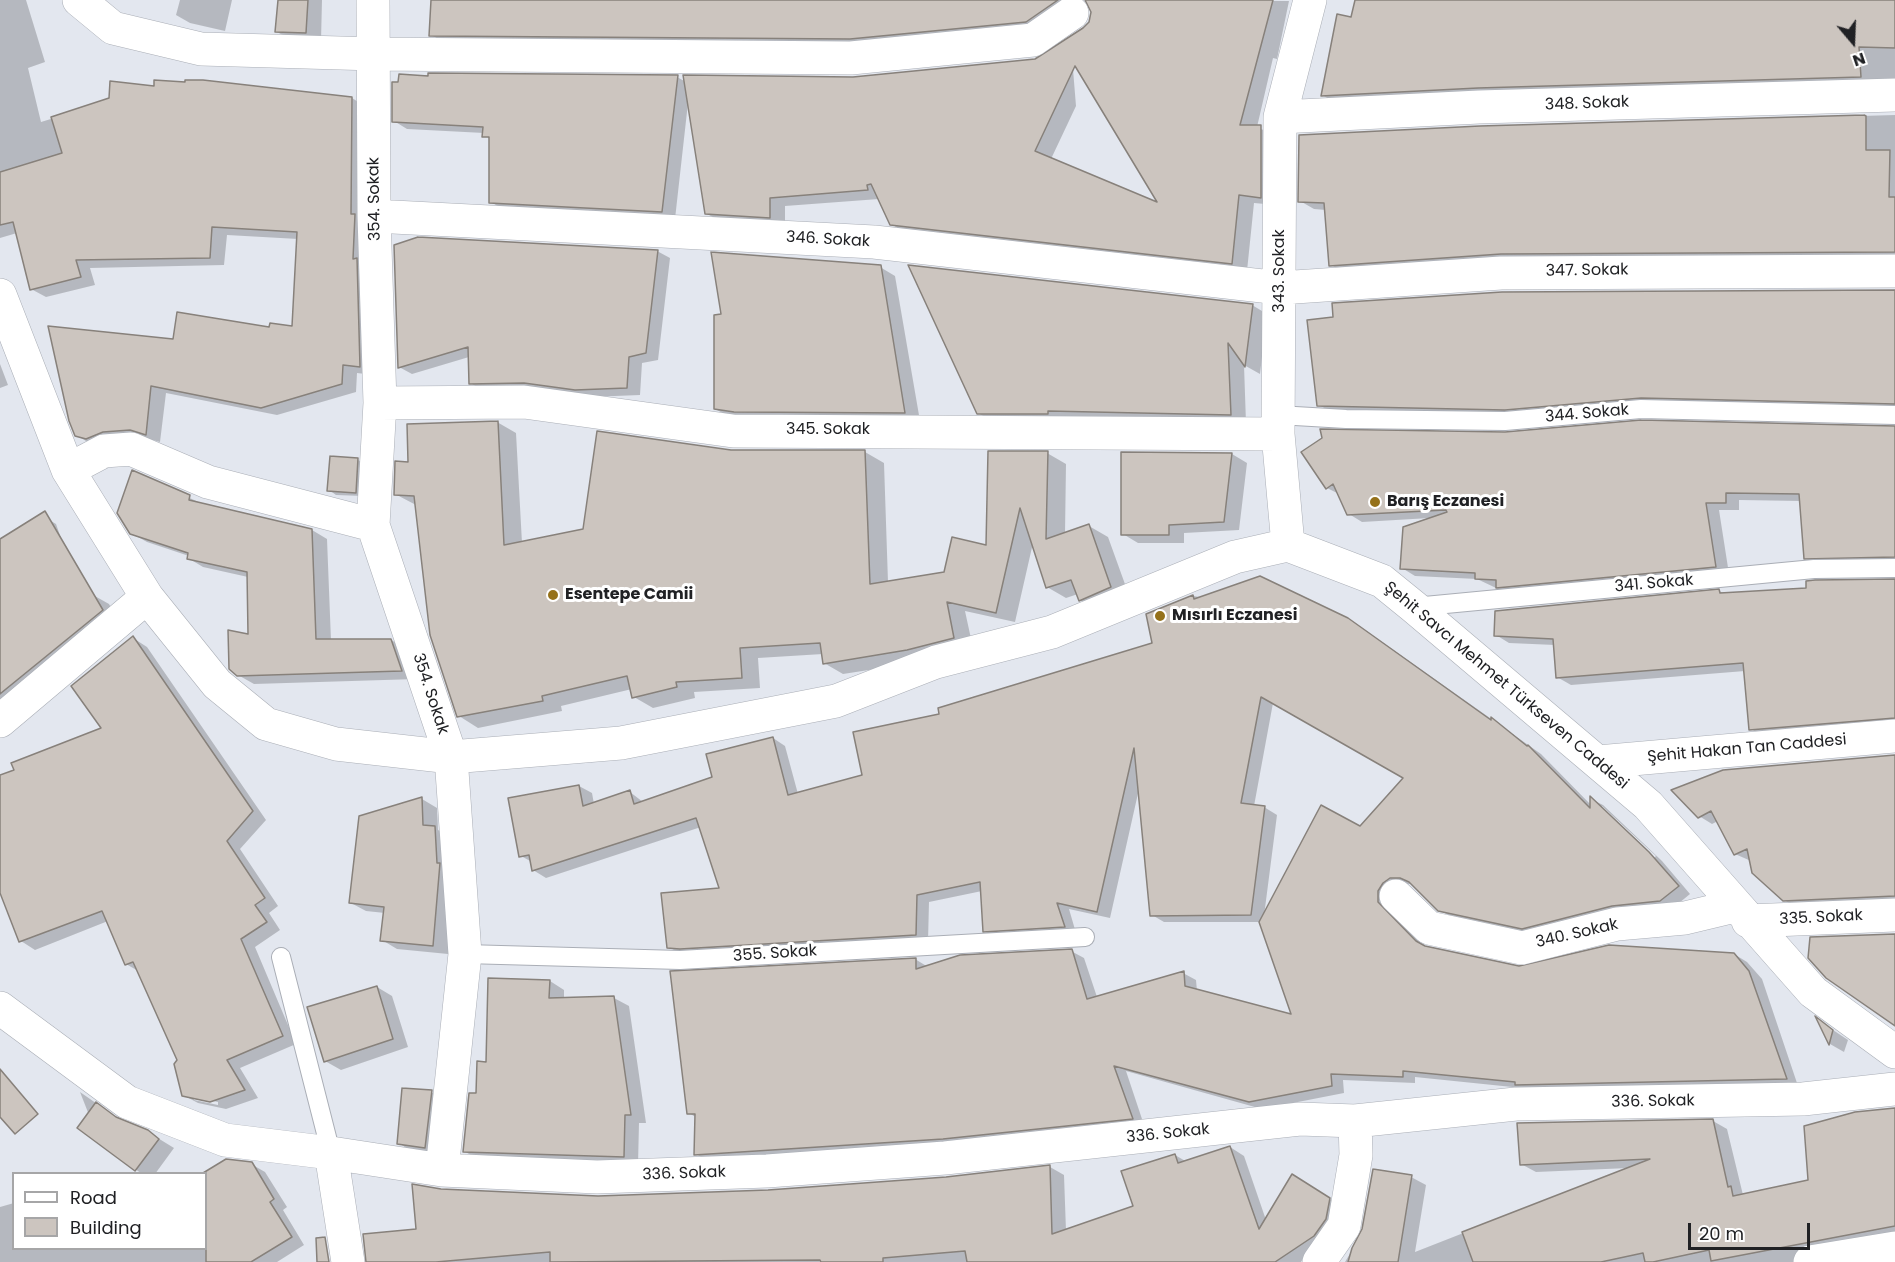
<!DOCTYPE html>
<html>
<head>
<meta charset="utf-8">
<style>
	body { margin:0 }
	#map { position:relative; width:1895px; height:1262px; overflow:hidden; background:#e3e7ef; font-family:Poppins,sans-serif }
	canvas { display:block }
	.legend { position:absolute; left:12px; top:1172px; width:195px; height:78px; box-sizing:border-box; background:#fff; border:2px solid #a6a6a7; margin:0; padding:8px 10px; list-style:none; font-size:18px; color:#202124 }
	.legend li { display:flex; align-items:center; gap:12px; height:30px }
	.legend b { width:30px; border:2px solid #a6a6a7 }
	.north { position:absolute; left:1823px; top:12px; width:60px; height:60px; -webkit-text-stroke:4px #fff; paint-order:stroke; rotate:161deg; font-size:16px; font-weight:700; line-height:24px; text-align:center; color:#202124 }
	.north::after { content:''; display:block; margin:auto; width:21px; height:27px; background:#202124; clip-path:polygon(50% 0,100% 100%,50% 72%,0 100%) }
	.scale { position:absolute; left:1688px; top:1223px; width:122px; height:27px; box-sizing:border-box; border:3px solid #202124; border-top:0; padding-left:8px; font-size:18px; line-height:21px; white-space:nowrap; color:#202124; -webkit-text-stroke:4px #fff; paint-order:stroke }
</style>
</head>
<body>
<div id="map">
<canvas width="1895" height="1262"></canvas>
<ul class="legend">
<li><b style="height:8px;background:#fff"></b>Road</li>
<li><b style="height:16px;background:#ccc5bf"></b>Building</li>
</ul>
<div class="north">N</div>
<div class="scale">20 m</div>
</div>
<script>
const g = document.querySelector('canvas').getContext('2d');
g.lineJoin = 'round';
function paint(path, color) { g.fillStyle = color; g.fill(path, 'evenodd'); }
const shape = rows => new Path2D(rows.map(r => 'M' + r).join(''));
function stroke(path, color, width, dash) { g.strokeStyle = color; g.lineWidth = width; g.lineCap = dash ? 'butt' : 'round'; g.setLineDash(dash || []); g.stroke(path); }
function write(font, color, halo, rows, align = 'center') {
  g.font = font + ' Poppins,sans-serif'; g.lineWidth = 6; g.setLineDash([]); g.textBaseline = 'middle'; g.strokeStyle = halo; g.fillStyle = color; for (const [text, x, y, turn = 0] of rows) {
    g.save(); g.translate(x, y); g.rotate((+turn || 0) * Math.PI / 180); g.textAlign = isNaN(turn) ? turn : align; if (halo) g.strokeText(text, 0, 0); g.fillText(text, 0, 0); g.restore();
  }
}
paint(shape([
	[0,0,26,0,45,62,28,68,41,122,155,87,352,98,366,107,374,375,357,373,356,392,277,415,166,393,160,442,145,438,91,444,76,435,174,340,293,327,298,239,227,235,224,265,90,268,95,285,46,297,31,289,17,233,0,238],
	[180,0,232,0,225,31,190,23,176,15],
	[279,0,322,0,321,41,292,40,277,32],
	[432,0,1066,0,1042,30,866,47,446,43,431,35],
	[1085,0,1289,1,1277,59,1273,58,1257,127,1276,136,1276,205,1254,203,1247,271,906,233,891,224,879,199,785,206,785,226,722,222,707,214,688,103,675,219,504,210,491,202,490,140,484,133,407,129,394,121,400,75,677,77,686,82,853,78,1035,60,1063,43,1091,21,1092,12],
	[1072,57,1160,205,1051,159,1076,106],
	[1356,0,1895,0,1895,84,1336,103,1322,95,1352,18],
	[1895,115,1895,260,1345,273,1331,265,1326,210,1314,209,1300,201,1480,127],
	[657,251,670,258,658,360,642,363,640,395,589,397,483,390,470,383,469,357,412,374,399,367],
	[880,267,895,276,920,421,730,417,715,409],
	[1895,291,1895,411,1520,417,1333,413,1319,405],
	[1252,305,1267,314,1260,374,1244,365,1246,423,994,422,978,413],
	[0,364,8,385,0,388],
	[497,422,516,433,522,543,584,531,730,451,865,452,884,463,888,582,945,573,988,547,1047,453,1066,464,1065,534,1089,526,1108,537,1130,598,1099,611,1080,600,1078,594,1066,598,1047,587,1033,543,1015,622,965,611,973,648,927,661,843,674,824,663,823,654,758,658,760,688,694,692,695,698,653,708,634,697,632,689,561,706,562,711,478,728,459,716,416,505,395,494,410,463],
	[1895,428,1895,565,1819,566,1805,558,1801,501,1739,500,1739,510,1719,510,1729,574,1511,595,1477,579,1415,576,1402,568,1430,518,1362,522,1349,514,1339,494,1327,488,1303,452,1505,434],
	[1232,454,1247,463,1239,530,1184,533,1184,543,1138,543,1123,534],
	[358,460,365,464,363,496,336,495,329,490],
	[133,472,205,505,312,530,327,539,331,641,391,640,407,649,417,679,254,684,238,675,250,636,248,577,203,567,188,558,189,556,147,542,131,533],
	[41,515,56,524,82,598,93,595,109,604,117,619,0,710,0,541],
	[1895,581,1895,725,1764,737,1751,729,1745,671,1571,685,1557,677,1555,645,1509,643,1496,635,1719,591,1725,594],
	[1193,596,1347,619,1361,627,1541,754,1591,805,1591,799,1603,805,1662,861,1690,894,1673,908,1535,935,1452,917,1439,910,1413,884,1405,884,1395,918,1426,948,1518,968,1734,954,1747,962,1762,979,1798,1086,1522,1088,1415,1077,1415,1083,1343,1080,1344,1093,1262,1109,1126,1071,1144,1125,708,1161,696,1154,697,1118,689,1113,915,959,928,967,1071,951,1084,958,1097,997,1183,973,1196,980,1197,991,1294,1017,1261,922,1164,922,1152,915,1139,789,1110,918,1069,909,1076,933,997,938,984,931,982,891,929,902,928,942,682,955,669,947,721,889,701,827,546,878,533,870,532,862,521,856,579,786,592,793,594,804,630,792,643,802,714,778,773,738,785,746,798,794,863,776,941,715,1154,644],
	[1273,703,1405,778,1360,828,1264,916,1277,815,1264,807,1254,806],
	[1602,806,1656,856,1654,858,1602,810],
	[133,638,147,647,266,820,240,849,278,906,269,913,280,930,255,947,296,1044,240,1068,258,1098,226,1109,198,1103,183,1095,179,1060,140,972,126,964,108,921,35,950,21,941,0,889,0,777,103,729],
	[194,1097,218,1102,218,1105,194,1100],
	[1895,756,1895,904,1798,908,1784,900,1751,861,1735,854,1718,821,1712,824,1699,816,1673,791],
	[422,799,437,808,438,830,449,836,456,886,448,954,397,949,382,940,385,913,366,911,351,903],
	[550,981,564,990,564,999,614,998,629,1006,646,1123,639,1123,638,1165,479,1160,464,1151,487,1063],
	[377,987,392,996,408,1047,341,1070,325,1061],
	[1818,1020,1848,1040,1844,1052,1830,1044],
	[80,1092,123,1122,148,1132,174,1148,155,1174,142,1174,100,1143],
	[431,1092,438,1096,432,1152,406,1148,399,1143],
	[1895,1108,1895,1239,1808,1262,1345,1262,1364,1230,1411,1177,1426,1185,1415,1252,1629,1168,1536,1172,1521,1164,1713,1121,1727,1129,1743,1195,1809,1181,1855,1114],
	[1230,1147,1244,1156,1266,1220,1292,1177,1338,1204,1301,1262,370,1262,418,1231,441,1190,598,1197,768,1191,946,1178,1050,1167,1064,1175,1066,1231,1135,1207,1175,1155,1187,1162],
	[226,1161,251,1164,265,1172,287,1207,283,1210,304,1245,277,1262,0,1262,0,1207,14,1203,14,1248,206,1248,205,1174]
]), '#0003');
const building = shape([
	[278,0,308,0,306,33,275,32,278,0],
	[431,0,1058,0,1026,22,850,39,429,36,431,0],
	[1085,0,1273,0,1240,125,1261,125,1261,198,1239,195,1232,264,890,225,871,184,867,185,868,190,770,198,770,218,705,214,683,75,853,77,1035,59,1083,28,1089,22,1091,12,1085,0],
	[1075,66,1157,202,1035,151,1075,66],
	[1355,0,1895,0,1895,48,1859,47,1861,77,1478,88,1321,96,1337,14,1351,17,1355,0],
	[428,73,678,75,662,212,489,203,489,137,482,137,483,127,392,122,392,82,398,82,399,74,428,76,428,73],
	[154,80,185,82,185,80,203,80,352,97,351,214,355,214,353,259,357,258,360,367,343,365,342,384,261,408,151,386,146,435,130,430,103,432,86,439,75,436,69,421,48,326,173,339,177,312,269,327,270,323,292,326,297,232,212,227,210,258,76,260,81,277,30,290,13,222,0,225,0,172,62,153,51,117,109,98,110,81,154,86,154,80],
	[1864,115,1866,116,1866,150,1890,150,1889,197,1895,197,1895,252,1501,254,1329,266,1324,203,1298,202,1299,135,1480,126,1864,115],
	[418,237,658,250,646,353,629,357,627,388,575,390,524,383,469,384,468,347,398,368,394,245,418,237],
	[711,252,881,265,905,413,734,412,714,409,714,315,721,314,711,252],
	[908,265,1253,304,1245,367,1228,343,1231,415,1048,411,1048,414,977,414,908,265],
	[1895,290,1895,404,1641,398,1505,410,1317,406,1307,320,1333,317,1332,303,1502,292,1895,290],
	[1641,420,1895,426,1895,557,1804,559,1799,494,1726,493,1726,503,1706,503,1716,567,1496,588,1496,580,1475,579,1475,573,1400,569,1403,527,1447,512,1446,510,1347,515,1333,484,1326,489,1301,452,1322,438,1320,429,1505,432,1641,420],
	[498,421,504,545,583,529,597,431,731,450,865,450,870,584,944,572,952,537,986,545,988,451,1048,451,1046,539,1089,524,1111,587,1079,601,1071,580,1046,588,1020,508,996,613,947,602,954,638,907,650,823,664,820,643,740,648,742,678,676,682,677,687,632,698,627,676,542,696,543,701,457,717,430,635,414,496,394,495,395,461,408,462,407,424,498,421],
	[1121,452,1232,453,1224,522,1169,525,1169,535,1121,535,1121,452],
	[330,456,358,458,356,493,327,491,330,456],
	[132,470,190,495,189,500,312,529,316,639,391,639,402,671,237,676,229,669,228,630,248,634,247,572,187,559,188,553,130,534,117,513,132,470],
	[45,511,103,610,0,694,0,539,45,511],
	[1260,576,1348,618,1491,720,1491,717,1527,746,1528,745,1590,808,1590,796,1649,852,1679,886,1660,901,1612,906,1522,929,1438,911,1409,882,1400,878,1390,878,1383,883,1378,891,1378,902,1416,941,1425,946,1519,966,1609,945,1734,953,1749,971,1787,1079,1515,1085,1515,1082,1403,1071,1403,1077,1331,1074,1332,1086,1249,1102,1114,1066,1133,1119,943,1139,694,1155,695,1114,687,1114,670,971,916,958,916,969,960,955,1072,949,1087,999,1184,971,1185,986,1291,1014,1259,922,1321,805,1360,826,1403,778,1261,697,1241,803,1265,806,1251,915,1150,916,1134,748,1097,912,1057,903,1065,927,983,932,980,882,917,895,916,935,680,949,667,948,661,893,719,888,696,818,532,871,529,855,519,857,508,798,579,785,583,806,630,790,634,804,712,777,706,754,773,737,788,795,862,775,853,732,939,714,938,708,1152,643,1146,614,1193,595,1194,599,1260,576],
	[1895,579,1895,718,1749,730,1743,663,1556,678,1553,639,1494,636,1495,611,1719,589,1720,593,1806,588,1806,581,1815,580,1895,579],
	[133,636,253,811,227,841,265,898,255,905,267,922,241,939,283,1036,227,1060,245,1090,210,1102,182,1096,174,1064,177,1060,133,962,125,965,102,911,19,942,0,893,0,775,14,770,11,763,101,728,71,686,133,636],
	[1895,755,1895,896,1783,901,1752,873,1747,849,1734,855,1711,811,1698,818,1671,790,1723,770,1895,755],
	[422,797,423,825,435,826,437,863,440,863,433,946,380,941,384,907,349,903,359,816,422,797],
	[1895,934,1895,1026,1826,978,1808,958,1810,937,1895,934],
	[488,978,550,980,549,998,614,996,631,1115,625,1115,624,1157,463,1152,469,1093,476,1093,477,1061,486,1062,488,978],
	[377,986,393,1039,324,1062,307,1007,377,986],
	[1815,1016,1833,1030,1829,1045,1815,1016],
	[0,1069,38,1114,15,1134,0,1117,0,1069],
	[402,1088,432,1090,425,1148,397,1144,402,1088],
	[96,1102,116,1117,148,1130,159,1139,135,1171,77,1128,96,1102],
	[1895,1108,1895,1226,1711,1261,1709,1250,1653,1262,1645,1262,1643,1253,1601,1262,1473,1262,1462,1232,1650,1159,1520,1165,1517,1123,1713,1119,1728,1187,1731,1186,1733,1196,1808,1180,1804,1126,1855,1112,1895,1108],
	[1230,1146,1259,1229,1292,1174,1330,1198,1326,1219,1314,1236,1275,1262,967,1262,965,1251,883,1258,883,1262,821,1262,820,1260,550,1262,550,1252,436,1262,366,1262,363,1234,416,1229,412,1184,441,1189,598,1196,768,1190,946,1177,1050,1165,1052,1234,1133,1206,1121,1171,1175,1154,1178,1163,1230,1146],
	[226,1159,252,1162,274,1199,270,1202,292,1237,251,1262,206,1262,206,1173,203,1173,226,1159],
	[1373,1169,1412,1175,1398,1262,1348,1262,1352,1248,1362,1229,1373,1169],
	[325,1237,329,1262,317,1262,316,1238,325,1237]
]);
paint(building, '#ccc5bf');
stroke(building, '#87817b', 1.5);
const lane = shape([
	[1278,415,1346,419,1505,421,1641,409,1895,415],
	[1414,607,1814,569,1895,568],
	[465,954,680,960,1085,937],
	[281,957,331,1153]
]);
const street = shape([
	[79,0,113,28,201,49,375,54,851,58,1033,40,1072,13],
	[1280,117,1479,107,1895,95],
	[374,216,874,242,1280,288,1501,273,1895,271],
	[0,295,68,470,147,597,217,684,266,724,336,744,451,757,621,743,836,701,936,662,1052,632,1235,557,1288,545,1382,581,1414,607,1648,805,1813,992,1895,1052],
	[380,403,524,402,733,431,1278,434],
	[68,470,104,451,131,449,208,482,373,525],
	[1288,545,1278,434,1280,117,1310,0],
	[0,721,147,597],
	[1598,762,1895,736],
	[1396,896,1429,928,1522,948,1617,924,1685,918,1735,906],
	[1748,921,1895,915],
	[0,1008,127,1102,225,1140,331,1153],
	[442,1170,597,1177,767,1171,945,1158,1300,1119,1355,1121,1516,1104,1803,1099,1895,1089],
	[348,1262,331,1153,442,1170,465,954,451,757,373,525,380,403,374,216,373,0],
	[1319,1262,1344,1226,1356,1155,1355,1121],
	[1810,1262,1895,1248]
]);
stroke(lane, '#aaaeb6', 20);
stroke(street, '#aaaeb6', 34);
stroke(lane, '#fff', 18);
stroke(street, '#fff', 33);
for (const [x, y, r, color] of [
	[1375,502,6,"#95711a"],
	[553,595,6,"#95711a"],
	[1160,616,6,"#95711a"]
]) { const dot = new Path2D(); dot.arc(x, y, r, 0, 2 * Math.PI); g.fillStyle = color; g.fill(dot); stroke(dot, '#fff', 2); }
write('16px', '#202124', '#fff', [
	["348. Sokak",1587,104,-2],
	["354. Sokak",375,199,-91],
	["346. Sokak",828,240,3],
	["343. Sokak",1280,271,-90],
	["347. Sokak",1587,271,-1],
	["344. Sokak",1587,414,-5],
	["345. Sokak",828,430],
	["341. Sokak",1654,584,-5],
	["Şehit Savcı Mehmet Türkseven Caddesi",1506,686,40],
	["354. Sokak",430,694,72],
	["Şehit Hakan Tan Caddesi",1747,749,-5],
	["335. Sokak",1821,918,-3],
	["340. Sokak",1577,934,-13],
	["355. Sokak",775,954,-4],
	["336. Sokak",1653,1102,-1],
	["336. Sokak",1168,1134,-6],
	["336. Sokak",684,1174,-2]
]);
write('bold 16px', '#202124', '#fff', [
	["Barış Eczanesi",1387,502],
	["Esentepe Camii",565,595],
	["Mısırlı Eczanesi",1172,616]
], 'left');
</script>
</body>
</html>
